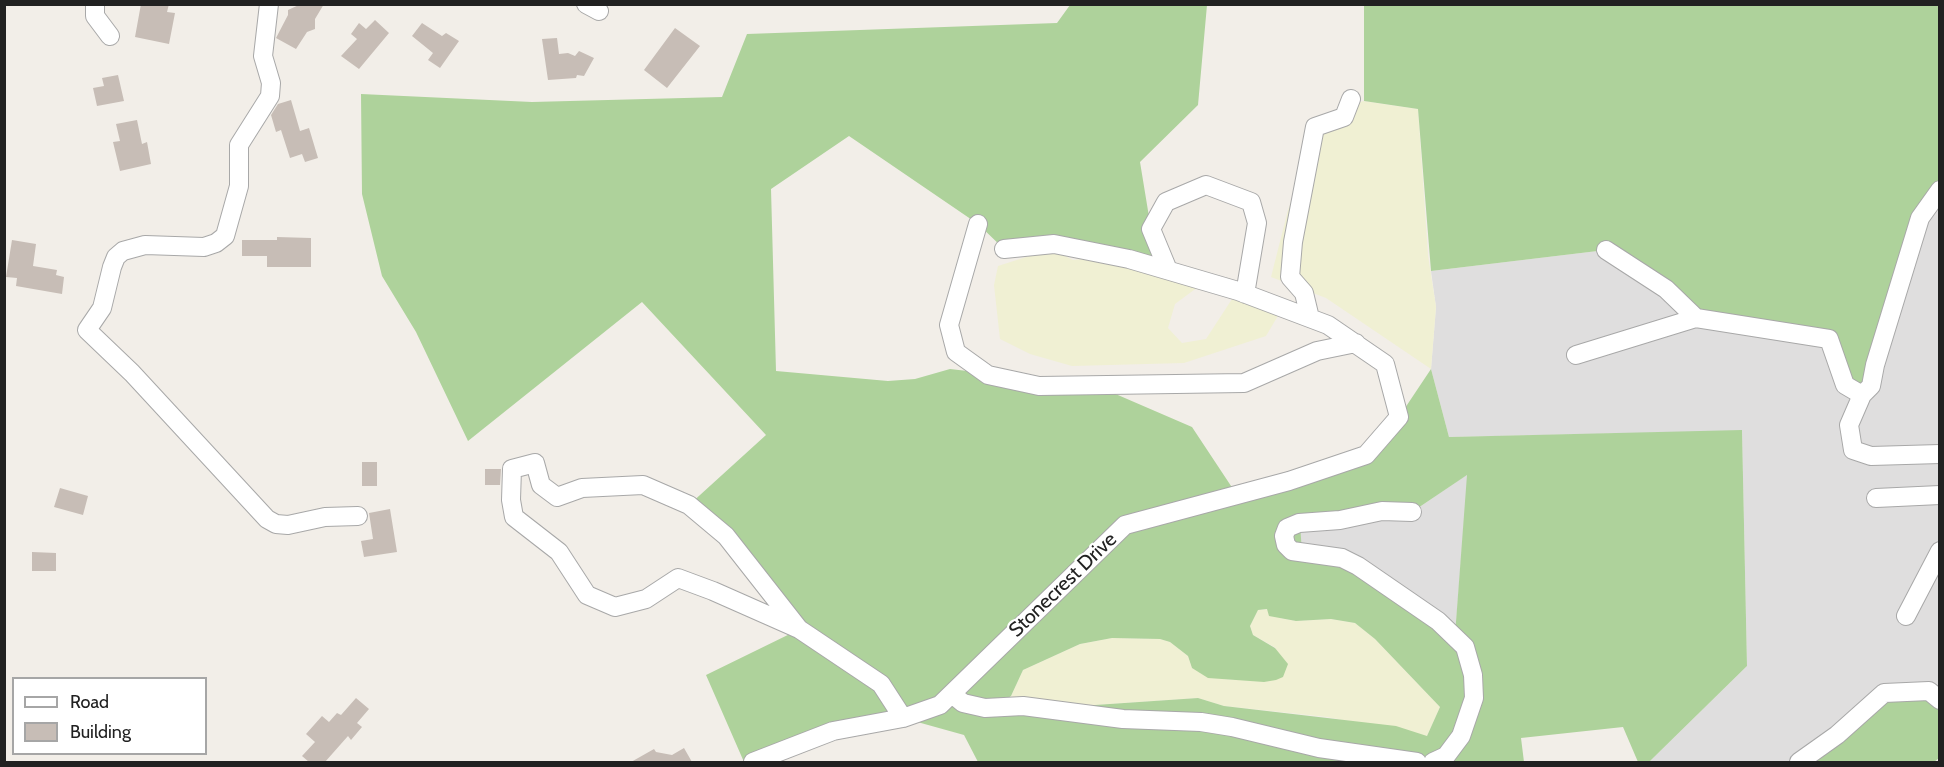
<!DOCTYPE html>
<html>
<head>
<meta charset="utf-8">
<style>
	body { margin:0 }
	#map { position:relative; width:1944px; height:767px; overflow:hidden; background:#f2eee8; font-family:Cabin,sans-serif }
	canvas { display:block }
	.frame { position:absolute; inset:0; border:6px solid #212121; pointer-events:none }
	.legend { position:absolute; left:12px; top:677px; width:195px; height:78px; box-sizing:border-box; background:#fff; border:2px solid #a6a6a6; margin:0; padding:8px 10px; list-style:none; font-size:18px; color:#212121 }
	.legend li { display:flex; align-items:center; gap:12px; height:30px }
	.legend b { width:30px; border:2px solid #a6a6a6 }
</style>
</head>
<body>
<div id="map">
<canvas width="1944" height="767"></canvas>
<div class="frame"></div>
<ul class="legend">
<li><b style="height:8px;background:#fff"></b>Road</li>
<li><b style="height:16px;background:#c7bdb6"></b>Building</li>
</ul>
</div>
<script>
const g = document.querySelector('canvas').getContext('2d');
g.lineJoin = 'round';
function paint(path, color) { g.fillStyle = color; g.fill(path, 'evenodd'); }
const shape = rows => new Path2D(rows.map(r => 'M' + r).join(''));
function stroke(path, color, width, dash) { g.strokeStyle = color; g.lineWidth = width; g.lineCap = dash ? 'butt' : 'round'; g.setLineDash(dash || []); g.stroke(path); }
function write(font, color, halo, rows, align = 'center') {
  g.font = font + ' Cabin,sans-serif'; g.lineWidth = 4.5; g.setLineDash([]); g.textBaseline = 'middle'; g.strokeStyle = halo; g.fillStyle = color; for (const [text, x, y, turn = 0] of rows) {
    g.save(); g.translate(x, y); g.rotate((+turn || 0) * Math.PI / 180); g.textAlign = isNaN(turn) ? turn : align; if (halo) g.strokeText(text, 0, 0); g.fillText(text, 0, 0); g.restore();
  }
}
paint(shape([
	[1939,190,1939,696,1799,762,1649,762,1747,666,1742,431,1449,437,1431,369,1436,307,1431,271,1606,250,1829,339,1875,365],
	[1468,474,1455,636,1302,553,1299,523,1412,512]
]), '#dfdede');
paint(shape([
	[1363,101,1418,109,1428,255,1436,307,1431,369,1326,298,1271,277,1288,210,1323,118],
	[1051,249,1073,260,1117,256,1202,284,1175,304,1168,328,1182,343,1206,339,1232,299,1251,298,1282,309,1266,336,1184,363,1072,366,1030,354,1000,339,994,285,998,266],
	[1268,609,1280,618,1296,621,1331,619,1355,623,1375,639,1440,707,1427,736,1327,717,1224,706,1198,698,1095,705,1004,701,1011,696,1023,670,1080,644,1112,638,1160,639,1170,642,1188,656,1192,668,1224,679,1240,680,1276,648,1253,635,1250,626,1258,610]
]), '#f0f0d3');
paint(shape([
	[1070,5,1207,5,1198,105,1140,162,1151,229,1168,270,1129,259,1004,249,978,224,849,136,771,189,776,371,888,381,915,379,950,369,1097,386,1192,427,1237,495,1366,455,1399,417,1431,369,1449,437,1742,430,1747,666,1649,762,1638,762,1623,727,1521,738,1524,762,978,762,964,735,903,718,753,762,744,762,706,675,798,630,689,505,766,435,642,302,468,441,416,332,382,276,362,194,361,94,532,102,722,97,747,34,1057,23],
	[1467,475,1455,635,1342,558,1302,553,1300,523,1412,512],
	[1267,609,1269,616,1296,621,1331,619,1355,623,1375,639,1440,707,1427,736,1396,726,1224,706,1198,698,1095,705,1036,705,1004,701,1011,696,1023,670,1080,644,1112,638,1160,639,1170,642,1188,656,1192,668,1208,678,1264,682,1276,680,1283,677,1288,664,1275,648,1253,635,1250,626,1258,610],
	[1364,5,1939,5,1939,190,1920,218,1871,386,1845,385,1829,339,1696,318,1606,250,1431,271,1418,109,1364,101],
	[1884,693,1939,696,1939,758,1934,762,1799,762]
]), '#aed29b');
paint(shape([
	[141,4,169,4,167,12,175,13,169,44,135,37],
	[301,4,324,4,315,19,315,29,307,32,296,49,276,38,288,15,288,10],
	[375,20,389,33,359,69,341,56,357,39,351,34,359,23,366,29],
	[422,23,442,36,446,33,459,41,440,68,428,60,433,53,412,36],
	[675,28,700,46,667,88,644,70],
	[557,38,559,54,568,53,575,56,579,51,594,58,584,76,577,75,576,78,548,80,542,39],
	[118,75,124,101,97,106,93,88,104,86,102,78],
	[291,100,300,131,309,128,318,158,305,162,302,154,290,158,281,130,276,132,271,115,278,104],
	[137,120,142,144,147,142,151,164,120,171,113,142,120,141,116,124],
	[277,237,311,238,311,267,267,267,267,256,242,256,242,240,277,240],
	[12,240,36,244,33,266,57,270,56,275,64,277,62,294,16,286,17,278,6,277],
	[362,462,377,462,377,486,362,486],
	[485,469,501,469,500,485,485,485],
	[60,488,88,496,83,515,54,507],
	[390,509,397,552,364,557,361,541,373,539,369,513],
	[32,552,56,553,56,571,32,571],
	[356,698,369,709,357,723,362,727,351,740,348,736,325,762,309,762,302,756,315,742,306,734,322,716,329,722,337,713,341,715],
	[684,748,692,762,631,762,654,749,656,752,672,755]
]), '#c7bdb6');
const minor = shape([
	[95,4,95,16,110,36],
	[269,4,263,56,271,83,270,96,239,145,239,186,225,236,216,243,204,247,145,245,123,251,116,257,112,267,102,308,87,330,132,373,267,519,276,524,288,525,325,517,358,516],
	[586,4,599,11],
	[1940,190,1920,218,1875,365,1871,386,1862,395,1849,425,1853,450,1871,456,1940,454],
	[978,224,949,325,956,352,988,375,1039,386,1244,383,1317,351,1356,343],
	[1606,250,1666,289,1696,318],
	[1168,270,1151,229,1166,202,1206,185,1251,202,1257,223,1245,294],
	[1310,318,1304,293,1290,277,1293,242,1315,127,1344,117,1351,99],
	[1576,355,1696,318,1829,339,1845,385,1862,395],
	[1876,498,1940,495],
	[1412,512,1382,511,1340,520,1299,523,1287,528,1284,536,1286,545,1292,551,1342,558,1358,566,1438,621,1465,647,1473,675,1474,698,1461,736,1446,756,1433,762],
	[1906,616,1940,551],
	[799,629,713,591,678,578,646,599,615,607,587,595,559,552,514,517,511,500,512,469,535,463,541,485,557,497,582,488,643,485,689,505,726,536,799,629,881,684,903,718],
	[952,694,963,703,985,708,1023,706,1123,719,1201,722,1232,727,1319,748,1417,762],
	[753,762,833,731,903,718,940,705,1125,525,1289,481,1366,455,1399,417,1385,364,1328,325,1238,291,1129,259,1054,244,1004,249],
	[1799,762,1837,735,1884,693,1929,691,1940,700]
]);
stroke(minor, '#a8a8a8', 20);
stroke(minor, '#fff', 18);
write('20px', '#212121', '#fff', [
	["Stonecrest Drive",1063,585,-44]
]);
</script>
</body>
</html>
